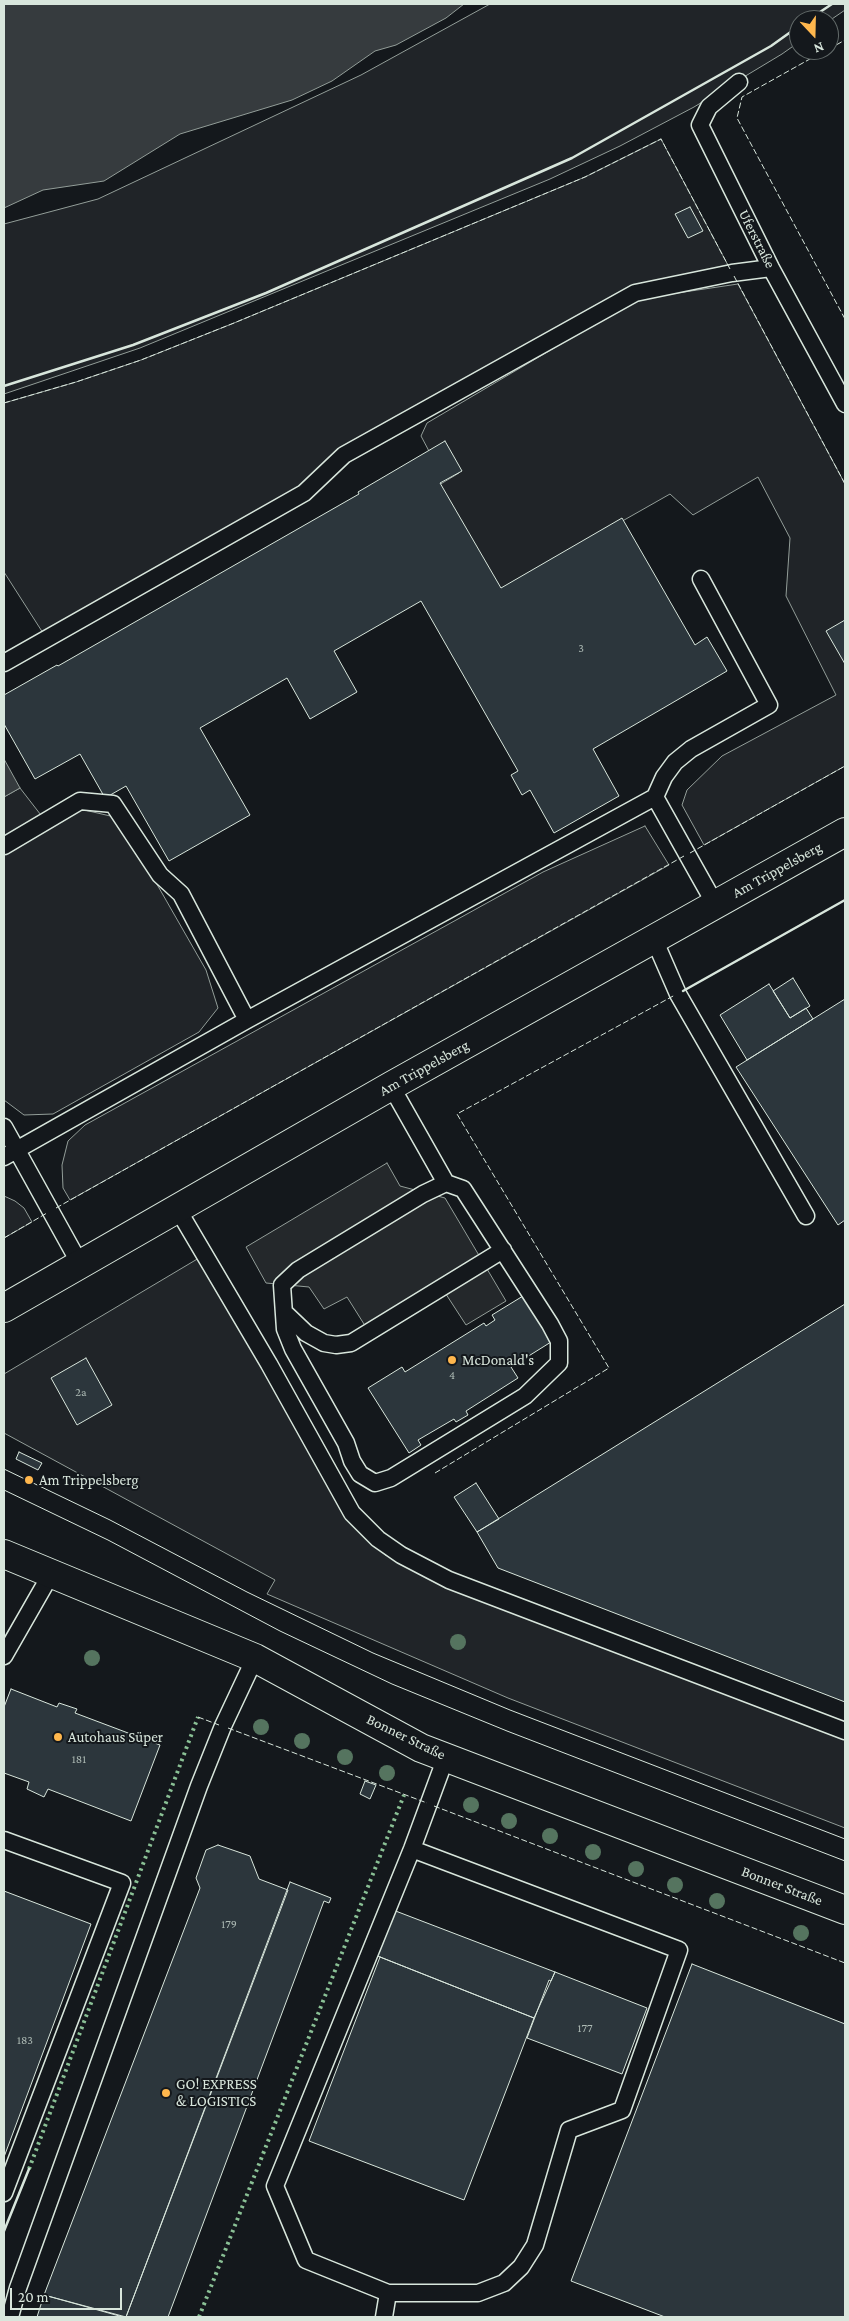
<!DOCTYPE html>
<html>
<head>
<meta charset="utf-8">
<style>
	body { margin:0 }
	#map { position:relative; width:849px; height:2321px; overflow:hidden; background:#14181c; font-family:"Crimson Pro",serif }
	canvas { display:block }
	.frame { position:absolute; inset:0; border:5px solid #d8e6dc; pointer-events:none }
	.north { position:absolute; left:789px; top:10px; width:50px; height:50px; box-sizing:border-box; background:#14181c; border:1px solid #626a69; border-radius:50%; rotate:159deg; font-size:14px; font-weight:700; line-height:20px; text-align:center; color:#d8e6dc }
	.north::after { content:''; display:block; margin:auto; width:18px; height:22px; background:#ffb74d; clip-path:polygon(50% 0,100% 100%,50% 72%,0 100%) }
	.scale { position:absolute; left:10px; top:2288px; width:112px; height:22px; box-sizing:border-box; border:2px solid #d8e6dc; border-top:0; padding-left:6px; font-size:15px; line-height:18px; white-space:nowrap; color:#d8e6dc; -webkit-text-stroke:4px #14181c; paint-order:stroke }
</style>
</head>
<body>
<div id="map">
<canvas width="849" height="2321"></canvas>
<div class="frame"></div>
<div class="north">N</div>
<div class="scale">20 m</div>
</div>
<script>
const g = document.querySelector('canvas').getContext('2d');
g.lineJoin = 'round';
function paint(path, color) { g.fillStyle = color; g.fill(path, 'evenodd'); }
const shape = rows => new Path2D(rows.map(r => 'M' + r).join(''));
function stroke(path, color, width, dash) { g.strokeStyle = color; g.lineWidth = width; g.lineCap = dash ? 'butt' : 'round'; g.setLineDash(dash || []); g.stroke(path); }
function write(font, color, halo, rows, align = 'center') {
  g.font = font + ' "Crimson Pro",serif'; g.lineWidth = 4; g.setLineDash([]); g.textBaseline = 'middle'; g.strokeStyle = halo; g.fillStyle = color; for (const [text, x, y, turn = 0] of rows) {
    g.save(); g.translate(x, y); g.rotate((+turn || 0) * Math.PI / 180); g.textAlign = isNaN(turn) ? turn : align; if (halo) g.strokeText(text, 0, 0); g.fillText(text, 0, 0); g.restore();
  }
}
const green = shape([
	[490,4,845,4,845,10,829,21,799,20,799,42,782,54,694,107,620,146,550,179,140,348,4,394,4,224,98,199,361,75,490,4],
	[661,139,730,269,635,285,295,492,43,633,4,572,4,403,76,382,141,360,234,323,585,177,661,139],
	[738,284,845,484,845,766,704,845,682,805,687,790,722,756,836,695,786,596,790,538,758,477,693,515,670,494,499,591,439,485,459,473,443,446,430,453,421,436,427,423,637,299,738,284],
	[20,788,44,819,4,842,4,797,20,788],
	[80,809,119,818,206,970,218,1008,199,1032,53,1114,24,1115,4,1100,4,853,80,809],
	[645,826,669,865,70,1200,63,1188,62,1165,68,1141,85,1125,543,872,645,826],
	[4,1196,15,1201,24,1208,32,1222,4,1238,4,1196],
	[199,1258,349,1519,385,1555,845,1737,845,1828,508,1698,267,1594,275,1580,4,1433,4,1374,199,1258]
]);
paint(green, '#202428');
stroke(green, '#939e99', 1);
const parking = shape([
	[387,1163,400,1186,445,1198,506,1301,466,1325,442,1288,369,1332,347,1297,324,1309,309,1287,266,1283,246,1247,387,1163]
]);
paint(parking, '#24282b');
stroke(parking, '#939e99', 1);
const water = shape([
	[4,4,464,4,446,18,396,45,375,51,332,81,292,100,180,134,104,181,43,190,4,208,4,4],
	[4,759,20,788,4,797,4,759]
]);
paint(water, '#363b3e');
stroke(water, '#939e99', 1);
const building = shape([
	[690,207,703,231,688,238,675,214,690,207],
	[445,441,462,471,440,483,501,588,622,518,695,645,707,637,727,671,593,749,619,796,554,833,530,790,522,795,511,775,518,771,421,601,334,651,357,692,310,719,287,678,200,728,250,815,169,861,126,786,105,798,80,754,35,779,4,724,4,695,57,665,58,666,359,494,358,492,445,441],
	[845,620,845,664,826,631,845,620],
	[793,978,810,1006,790,1018,773,991,793,978],
	[769,984,790,1018,806,1008,813,1019,747,1060,720,1015,769,984],
	[845,999,845,1220,838,1225,736,1067,845,999],
	[523,1296,551,1342,511,1367,518,1378,466,1411,468,1415,456,1422,454,1419,418,1440,421,1445,409,1453,368,1388,402,1367,405,1372,484,1323,486,1326,495,1320,492,1315,523,1296],
	[845,1304,845,1702,498,1568,477,1532,845,1304],
	[86,1358,112,1405,77,1425,51,1378,86,1358],
	[19,1452,42,1463,38,1470,16,1459,19,1452],
	[476,1483,499,1519,477,1532,454,1497,476,1483],
	[11,1689,57,1707,59,1703,77,1709,75,1713,160,1745,131,1821,48,1789,44,1797,27,1789,29,1782,4,1773,4,1707,11,1689],
	[365,1781,376,1785,370,1799,360,1794,365,1781],
	[218,1845,250,1856,259,1879,288,1890,126,2317,44,2295,200,1888,196,1878,206,1850,218,1845],
	[290,1882,331,1898,329,1903,324,1901,168,2317,126,2317,290,1882],
	[4,1891,91,1924,4,2157,4,1891],
	[393,1910,555,1972,534,2018,375,1955,393,1910],
	[380,1957,534,2018,464,2200,309,2141,380,1957],
	[692,1964,845,2024,845,2317,665,2317,571,2281,692,1964],
	[555,1972,647,2008,622,2074,527,2038,549,1980,551,1981,555,1972],
	[44,2295,123,2317,37,2317,44,2295]
]);
paint(building, '#2c363c');
stroke(building, '#d8e6dc', 1);
const lane = shape([
	[739,82,709,107,700,125,771,268,845,404],
	[4,663,304,493,344,455,635,293,732,273,771,268],
	[655,797,715,904],
	[4,846,80,801,113,804,160,875,181,894,247,1020],
	[654,939,678,994,806,1216],
	[391,1086,446,1183,463,1189,550,1324,559,1341,559,1363,525,1396,391,1478,375,1483,360,1474,352,1461,346,1443,293,1349,285,1329,282,1285,298,1270,423,1194,446,1183],
	[4,1127,80,1264],
	[4,1157,247,1020,655,797,664,777,675,762,691,749,769,705,701,579],
	[177,1208,269,1364,352,1513,378,1539,401,1555,449,1580,845,1731],
	[285,1313,306,1333,324,1343,336,1345,351,1343,503,1250],
	[4,1656,51,1574],
	[4,1840,122,1883,4,2193],
	[388,2293,478,2293,504,2283,521,2267,535,2245,569,2130,622,2110,679,1950,412,1849],
	[10,2317,18,2288,199,1786,223,1726,255,1658],
	[384,2317,388,2293,306,2260,275,2186,412,1849,446,1757]
]);
const secondary = shape([
	[4,1308,391,1086,845,832],
	[4,1554,255,1658,421,1748,845,1910]
]);
stroke(lane, '#d8e6dc', 19);
stroke(secondary, '#d8e6dc', 30);
stroke(lane, '#14181c', 16);
stroke(secondary, '#14181c', 28);
stroke(shape([
	[4,1469,110,1520,247,1592,373,1653,510,1710,845,1839],
	[4,1490,108,1540,280,1631,392,1684,507,1731,845,1861]
]), '#d8e6dc', 1);
stroke(shape([
	[29,2169,198,1717],
	[199,2317,404,1795]
]), '#8ac095', 4, [2.5, 4]);
stroke(shape([
	[829,49,845,40],
	[826,50,742,97,737,118,845,319],
	[734,276,845,484],
	[4,403,76,382,141,360,234,323,585,177,661,139,730,269],
	[690,853,845,766],
	[56,1208,684,856],
	[4,1238,47,1213],
	[435,1473,609,1368,457,1114,675,995],
	[198,1717,219,1725],
	[228,1728,427,1803],
	[434,1806,845,1963]
]), '#d8e6dc', 1, [6, 2.5]);
stroke(shape([
	[808,20,832,4],
	[4,386,133,345,266,293,572,158,771,46,799,26],
	[683,991,845,900],
	[4,2231,29,2169]
]), '#d8e6dc', 2.5);
g.fillStyle = '#55745f';
for (const [x, y] of [
	[458,1642],
	[92,1658],
	[261,1727],
	[302,1741],
	[345,1757],
	[387,1773],
	[471,1805],
	[509,1821],
	[550,1836],
	[593,1852],
	[636,1869],
	[675,1885],
	[717,1901],
	[801,1933]
]) { g.beginPath(); g.arc(x, y, 8, 0, 2 * Math.PI); g.fill(); }
for (const [x, y, r, color] of [
	[452,1360,5,"#ffb74d"],
	[29,1480,5,"#ffb74d"],
	[58,1737,5,"#ffb74d"],
	[166,2093,5,"#ffb74d"]
]) { const dot = new Path2D(); dot.arc(x, y, r, 0, 2 * Math.PI); g.fillStyle = color; g.fill(dot); stroke(dot, '#14181c', 2); }
write('12px', '#adbab4', null, [
	["3",581,648],
	["4",452,1375],
	["2a",81,1392],
	["181",79,1759],
	["179",229,1924],
	["177",585,2028],
	["183",25,2040]
]);
write('15px', '#d8e6dc', '#14181c', [
	["Uferstraße",757,239,63],
	["Am Trippelsberg",777,870,-29],
	["Am Trippelsberg",424,1068,-29],
	["Bonner Straße",406,1737,26],
	["Bonner Straße",782,1886,21]
]);
write('15px', '#d8e6dc', '#14181c', [
	["McDonald's",462,1360],
	["Am Trippelsberg",39,1480],
	["Autohaus Süper",68,1737],
	["GO! EXPRESS",176,2084],
	["& LOGISTICS",176,2101]
], 'left');
</script>
</body>
</html>
